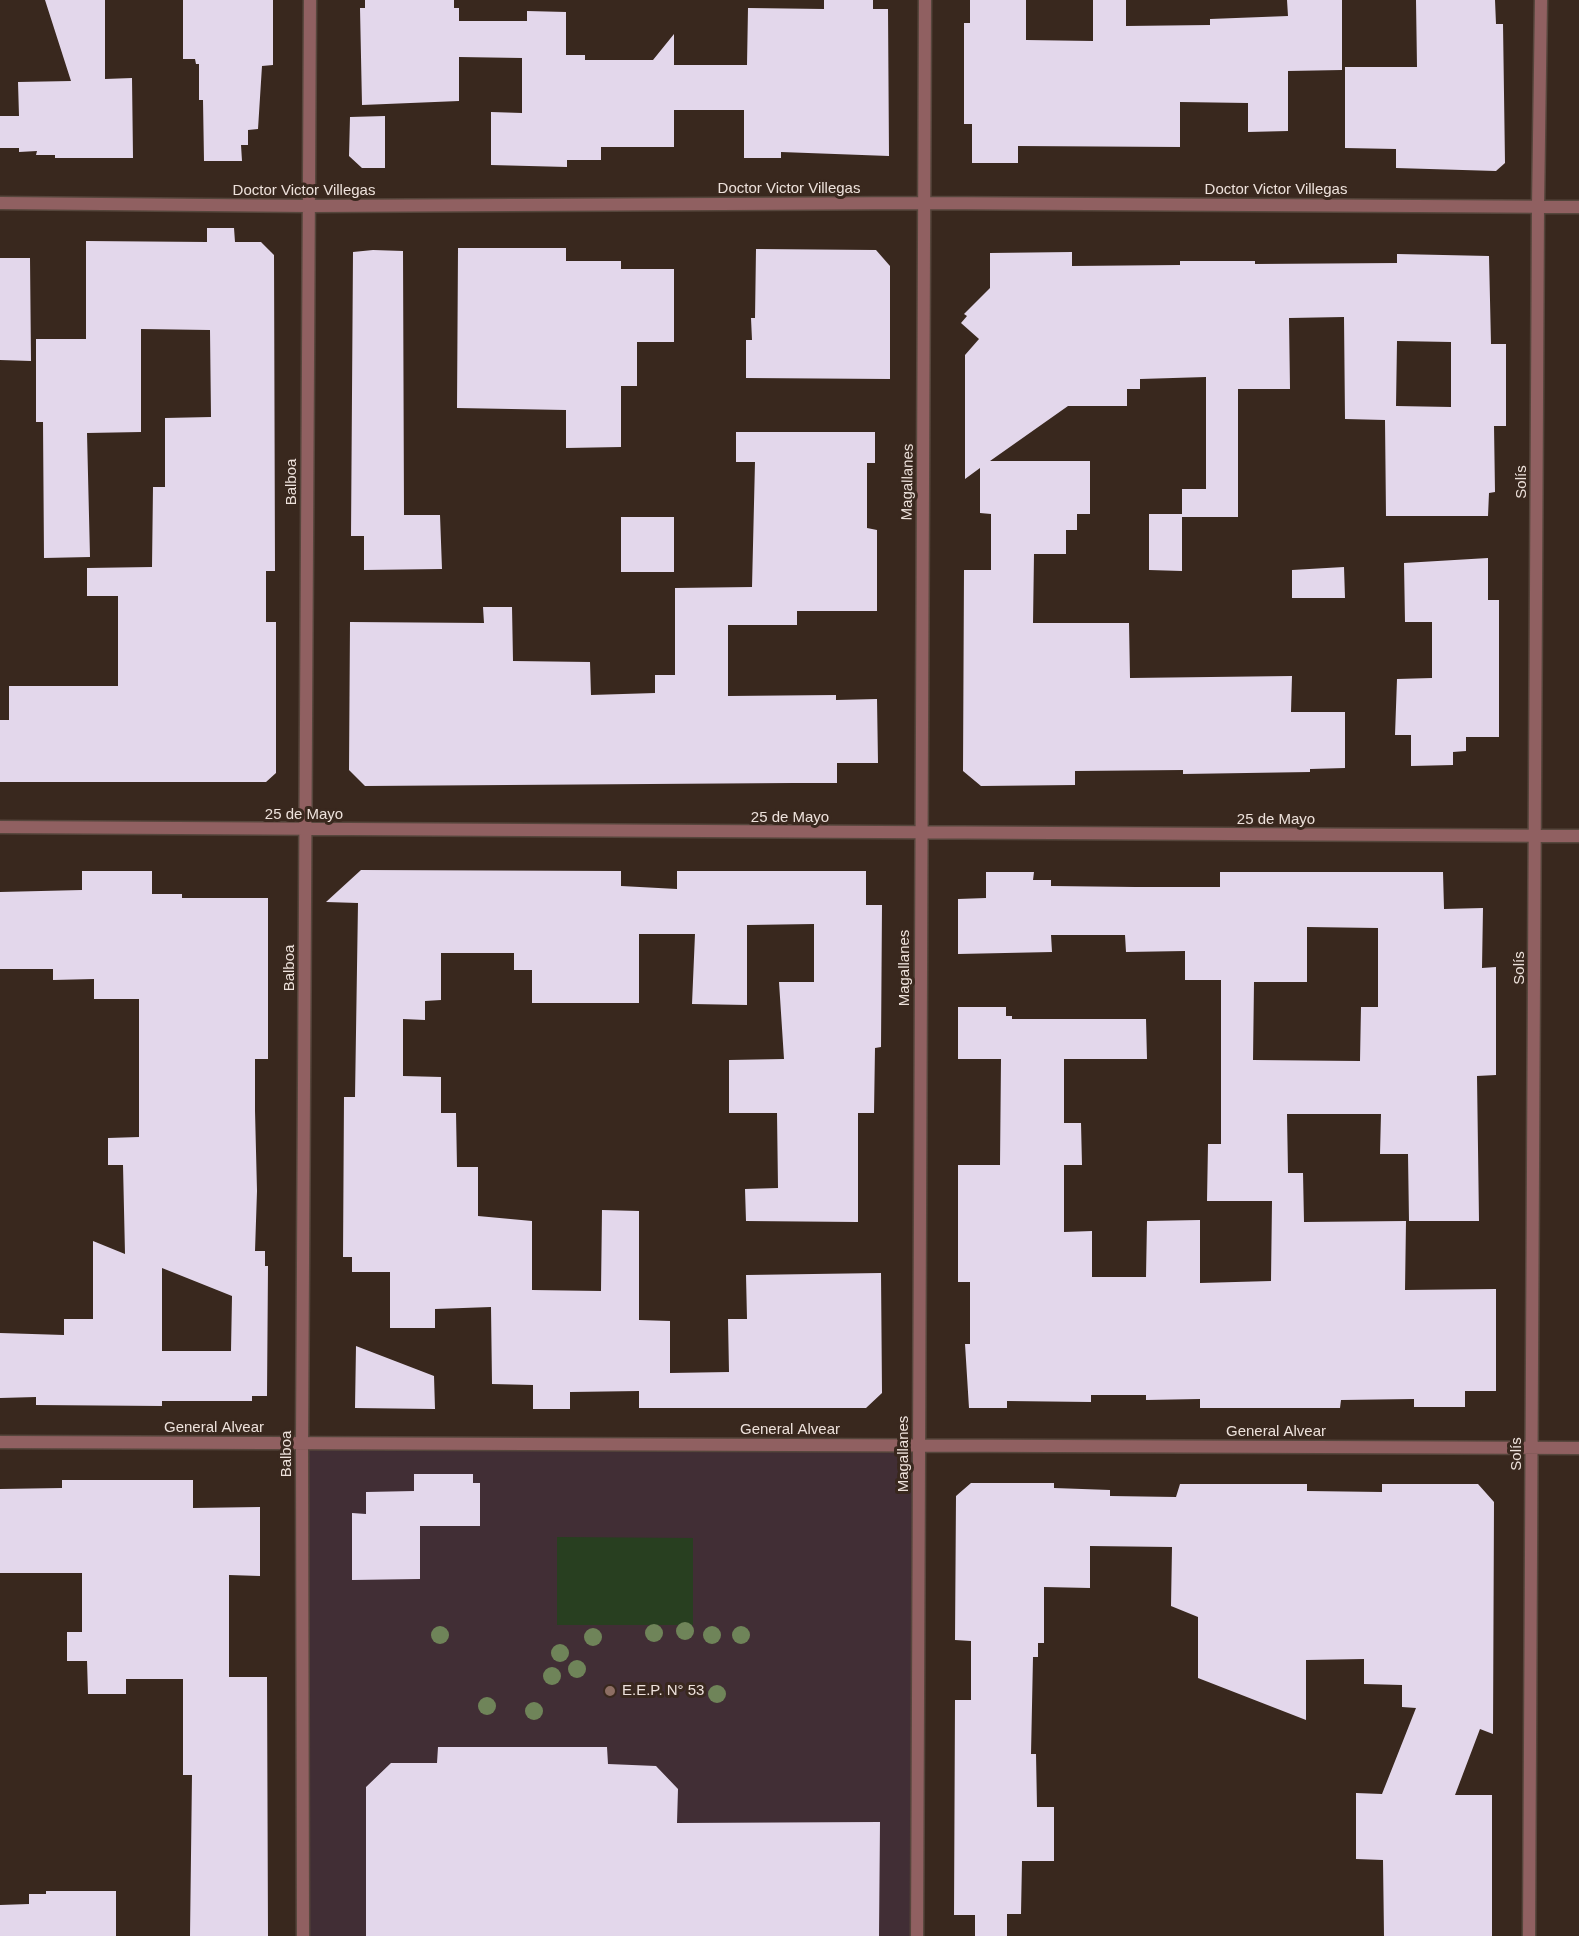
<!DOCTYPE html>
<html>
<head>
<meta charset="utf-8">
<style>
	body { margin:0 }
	canvas { display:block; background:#39281e }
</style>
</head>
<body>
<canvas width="1579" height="1936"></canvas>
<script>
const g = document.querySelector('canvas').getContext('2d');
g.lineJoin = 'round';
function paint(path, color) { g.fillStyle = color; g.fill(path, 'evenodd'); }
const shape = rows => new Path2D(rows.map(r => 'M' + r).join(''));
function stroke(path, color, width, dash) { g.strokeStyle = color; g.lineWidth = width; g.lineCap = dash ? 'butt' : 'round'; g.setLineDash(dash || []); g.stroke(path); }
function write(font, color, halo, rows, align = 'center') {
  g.font = font + ' Arial,sans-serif'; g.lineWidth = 6; g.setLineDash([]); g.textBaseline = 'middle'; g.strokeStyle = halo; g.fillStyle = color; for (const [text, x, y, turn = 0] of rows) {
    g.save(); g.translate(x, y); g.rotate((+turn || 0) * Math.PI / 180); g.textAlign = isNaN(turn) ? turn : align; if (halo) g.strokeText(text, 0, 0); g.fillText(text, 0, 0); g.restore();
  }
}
paint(shape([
	[302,1444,919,1445,917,1936,303,1936]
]), '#412e35');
paint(shape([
	[557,1537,693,1538,693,1625,557,1625]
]), '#283f20');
paint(shape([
	[45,0,105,0,105,79,132,78,133,158,55,158,55,155,36,155,37,151,19,152,19,148,0,148,0,116,19,116,18,82,71,81],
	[183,0,273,0,273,65,262,66,258,129,248,130,248,145,241,145,242,161,204,161,203,100,199,100,199,64,196,64,195,59,183,59],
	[365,0,454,0,454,8,459,8,459,21,527,21,527,11,566,12,566,55,585,55,585,60,653,60,674,34,674,65,747,65,748,8,824,9,824,0,873,0,873,9,888,9,889,156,781,152,781,158,744,158,744,110,674,110,674,147,601,147,601,160,567,160,567,167,491,165,491,112,522,113,522,58,459,57,459,101,362,105,360,8,365,8],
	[970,0,1026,0,1026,40,1093,41,1093,0,1126,0,1126,26,1210,25,1210,19,1288,16,1287,0,1342,0,1342,70,1288,71,1288,131,1248,132,1248,103,1180,102,1180,147,1018,146,1018,163,972,163,972,124,964,124,964,23,970,23],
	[1416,0,1495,0,1496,24,1503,24,1505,163,1496,171,1396,168,1396,149,1345,148,1345,67,1417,67],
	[385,116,385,168,362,168,349,156,350,117],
	[207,228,234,228,235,242,261,242,274,255,275,571,266,571,266,622,276,622,276,773,266,782,0,782,0,720,9,720,9,686,118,686,118,596,87,596,87,568,152,567,153,487,165,487,165,418,211,417,210,330,141,329,141,432,87,433,90,557,44,558,43,422,36,422,36,339,86,339,86,241,207,242],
	[458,248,566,248,566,261,621,261,621,269,674,269,674,342,637,342,637,386,621,386,621,447,566,448,566,410,457,408],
	[756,249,876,250,890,266,890,379,746,378,746,340,752,340,751,318,755,318],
	[373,250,403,251,404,515,440,515,442,569,364,570,364,536,351,536,353,252],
	[1072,252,1072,266,1180,265,1180,261,1255,261,1255,264,1397,263,1397,254,1489,256,1491,344,1506,344,1506,426,1494,426,1495,492,1489,493,1488,516,1386,516,1385,420,1345,419,1344,317,1289,318,1290,389,1238,389,1238,517,1182,517,1182,489,1206,489,1206,377,1140,379,1140,389,1127,389,1127,406,1068,406,990,461,1090,461,1090,514,1077,514,1077,530,1066,530,1066,554,1034,554,1033,623,1129,623,1130,678,1292,676,1291,712,1345,712,1345,768,1310,769,1310,772,1183,774,1183,770,1075,771,1075,785,981,786,963,771,964,570,991,570,991,514,980,513,980,468,965,479,965,355,979,339,961,323,967,316,964,314,990,288,990,253],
	[1397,341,1451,342,1451,407,1396,406],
	[0,258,30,258,31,361,0,360],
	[736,432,875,432,875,463,867,463,867,528,877,530,877,611,797,611,797,625,728,625,728,696,836,695,836,700,877,699,878,763,837,763,837,783,792,783,365,786,349,770,350,622,484,623,483,607,512,607,513,661,590,662,591,695,655,693,655,675,675,675,675,588,752,587,755,462,736,462],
	[1149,514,1182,514,1182,571,1149,570],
	[621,517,674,517,674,572,621,572],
	[1488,558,1488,600,1499,600,1499,737,1466,737,1466,751,1453,752,1453,765,1411,766,1411,735,1395,735,1397,679,1432,678,1432,622,1405,622,1404,563],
	[1344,567,1345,598,1292,598,1292,570],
	[361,870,621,871,621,886,677,889,677,871,866,871,866,905,882,905,881,1047,875,1048,874,1113,858,1113,858,1222,746,1221,745,1189,778,1188,777,1113,729,1113,729,1060,784,1059,779,982,814,982,814,924,747,925,747,1005,692,1004,695,934,639,934,639,1003,532,1003,532,970,514,970,514,953,441,953,441,1000,425,1001,425,1020,403,1019,403,1076,441,1077,441,1113,456,1113,457,1167,478,1167,478,1216,532,1221,532,1290,601,1291,602,1210,639,1211,639,1320,670,1321,670,1373,729,1372,728,1319,747,1319,746,1275,881,1273,882,1393,866,1408,639,1408,639,1391,570,1392,570,1409,533,1409,533,1385,492,1384,491,1307,435,1309,435,1328,390,1328,390,1272,352,1272,352,1257,343,1257,344,1097,355,1097,358,903,326,902],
	[82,871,152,871,152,894,182,894,182,898,268,898,268,1059,255,1059,255,1111,257,1191,255,1251,265,1251,265,1266,268,1266,267,1396,252,1396,252,1401,162,1401,162,1406,36,1405,36,1397,0,1398,0,1333,64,1335,64,1319,93,1319,93,1241,125,1254,123,1165,108,1165,108,1138,139,1137,139,999,94,999,94,979,53,980,53,969,0,969,0,892,82,890],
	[162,1268,232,1296,231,1351,162,1351],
	[986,872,1034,872,1033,880,1051,880,1051,886,1135,887,1220,887,1220,872,1443,872,1444,909,1483,908,1482,968,1496,967,1496,1075,1477,1076,1479,1221,1409,1221,1408,1154,1380,1154,1381,1114,1287,1114,1288,1173,1303,1173,1304,1222,1406,1221,1405,1290,1496,1289,1496,1391,1465,1391,1465,1407,1414,1407,1414,1399,1341,1400,1340,1408,1200,1408,1200,1399,1146,1400,1146,1395,1091,1395,1091,1402,1007,1401,1007,1408,969,1408,965,1344,970,1344,970,1282,958,1282,958,1165,1000,1165,1001,1059,958,1059,958,1007,1006,1007,1006,1016,1012,1016,1012,1019,1146,1019,1147,1059,1064,1059,1064,1123,1081,1123,1082,1165,1064,1165,1064,1232,1092,1231,1092,1277,1146,1277,1147,1221,1200,1220,1200,1283,1271,1281,1272,1201,1207,1201,1208,1144,1221,1144,1221,980,1185,980,1185,951,1126,952,1125,935,1051,935,1052,952,958,954,958,899,986,898],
	[1307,927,1378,928,1378,1007,1361,1007,1360,1061,1253,1060,1254,982,1307,982],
	[356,1346,434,1376,435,1409,355,1408],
	[414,1474,473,1474,473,1483,480,1483,480,1526,420,1526,420,1579,352,1580,352,1513,366,1514,366,1492,414,1491],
	[62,1480,193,1480,193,1508,260,1507,260,1576,229,1575,229,1677,267,1677,268,1936,190,1936,192,1775,183,1775,183,1679,126,1679,126,1694,88,1694,87,1661,67,1661,67,1632,82,1632,82,1573,0,1573,0,1489,62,1488],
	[971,1483,1054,1483,1054,1488,1110,1490,1110,1496,1176,1497,1180,1484,1307,1484,1307,1491,1382,1492,1382,1484,1478,1484,1494,1502,1493,1734,1480,1729,1455,1795,1492,1795,1492,1936,1384,1936,1383,1860,1356,1859,1356,1793,1382,1794,1416,1708,1402,1707,1402,1685,1364,1684,1364,1659,1306,1660,1306,1720,1198,1678,1198,1617,1171,1606,1172,1547,1090,1546,1090,1588,1044,1587,1044,1643,1038,1643,1038,1657,1033,1657,1031,1754,1036,1754,1037,1807,1054,1807,1054,1861,1022,1861,1021,1914,1007,1914,1007,1936,975,1936,975,1915,954,1915,955,1700,971,1700,971,1641,955,1640,956,1496],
	[438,1747,607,1747,608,1764,656,1766,678,1789,677,1823,880,1822,879,1936,366,1936,366,1787,391,1763,437,1763],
	[46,1891,116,1891,116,1936,0,1936,0,1905,29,1904,29,1894,46,1894]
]), '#e3d7eb');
const street = shape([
	[0,203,309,206,925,203,1579,207],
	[0,827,1579,836],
	[0,1442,1579,1448],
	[303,1936,302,1444,310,0],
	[917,1936,925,0],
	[1529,1936,1538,207,1541,0]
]);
stroke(street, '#56463c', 15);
stroke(street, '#906061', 12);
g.fillStyle = '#6f8459';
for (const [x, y] of [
	[685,1631],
	[654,1633],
	[440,1635],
	[712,1635],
	[741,1635],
	[593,1637],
	[560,1653],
	[577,1669],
	[552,1676],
	[717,1694],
	[487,1706],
	[534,1711]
]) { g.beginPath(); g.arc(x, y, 9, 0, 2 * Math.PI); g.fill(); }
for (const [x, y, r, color] of [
	[610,1691,6,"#8d6e63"]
]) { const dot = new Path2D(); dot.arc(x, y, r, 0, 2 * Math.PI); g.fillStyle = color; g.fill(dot); stroke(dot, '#39281e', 2); }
write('15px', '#ede1db', '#39281e', [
	["Doctor Victor Villegas",789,189],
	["Doctor Victor Villegas",1276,190],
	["Doctor Victor Villegas",304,191],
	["Balboa",292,482,-90],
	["Magallanes",908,482,-89],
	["Solís",1522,482,-90],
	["25 de Mayo",304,815],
	["25 de Mayo",790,818],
	["25 de Mayo",1276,820],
	["Balboa",290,968,-90],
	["Magallanes",905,968,-90],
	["Solís",1520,968,-90],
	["General Alvear",214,1428],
	["General Alvear",790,1430],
	["General Alvear",1276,1432],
	["Balboa",287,1454,-90],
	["Magallanes",904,1454,-90],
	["Solís",1517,1454,-90]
]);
write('15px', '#ede1db', '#39281e', [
	["E.E.P. N° 53",622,1691]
], 'left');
</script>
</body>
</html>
